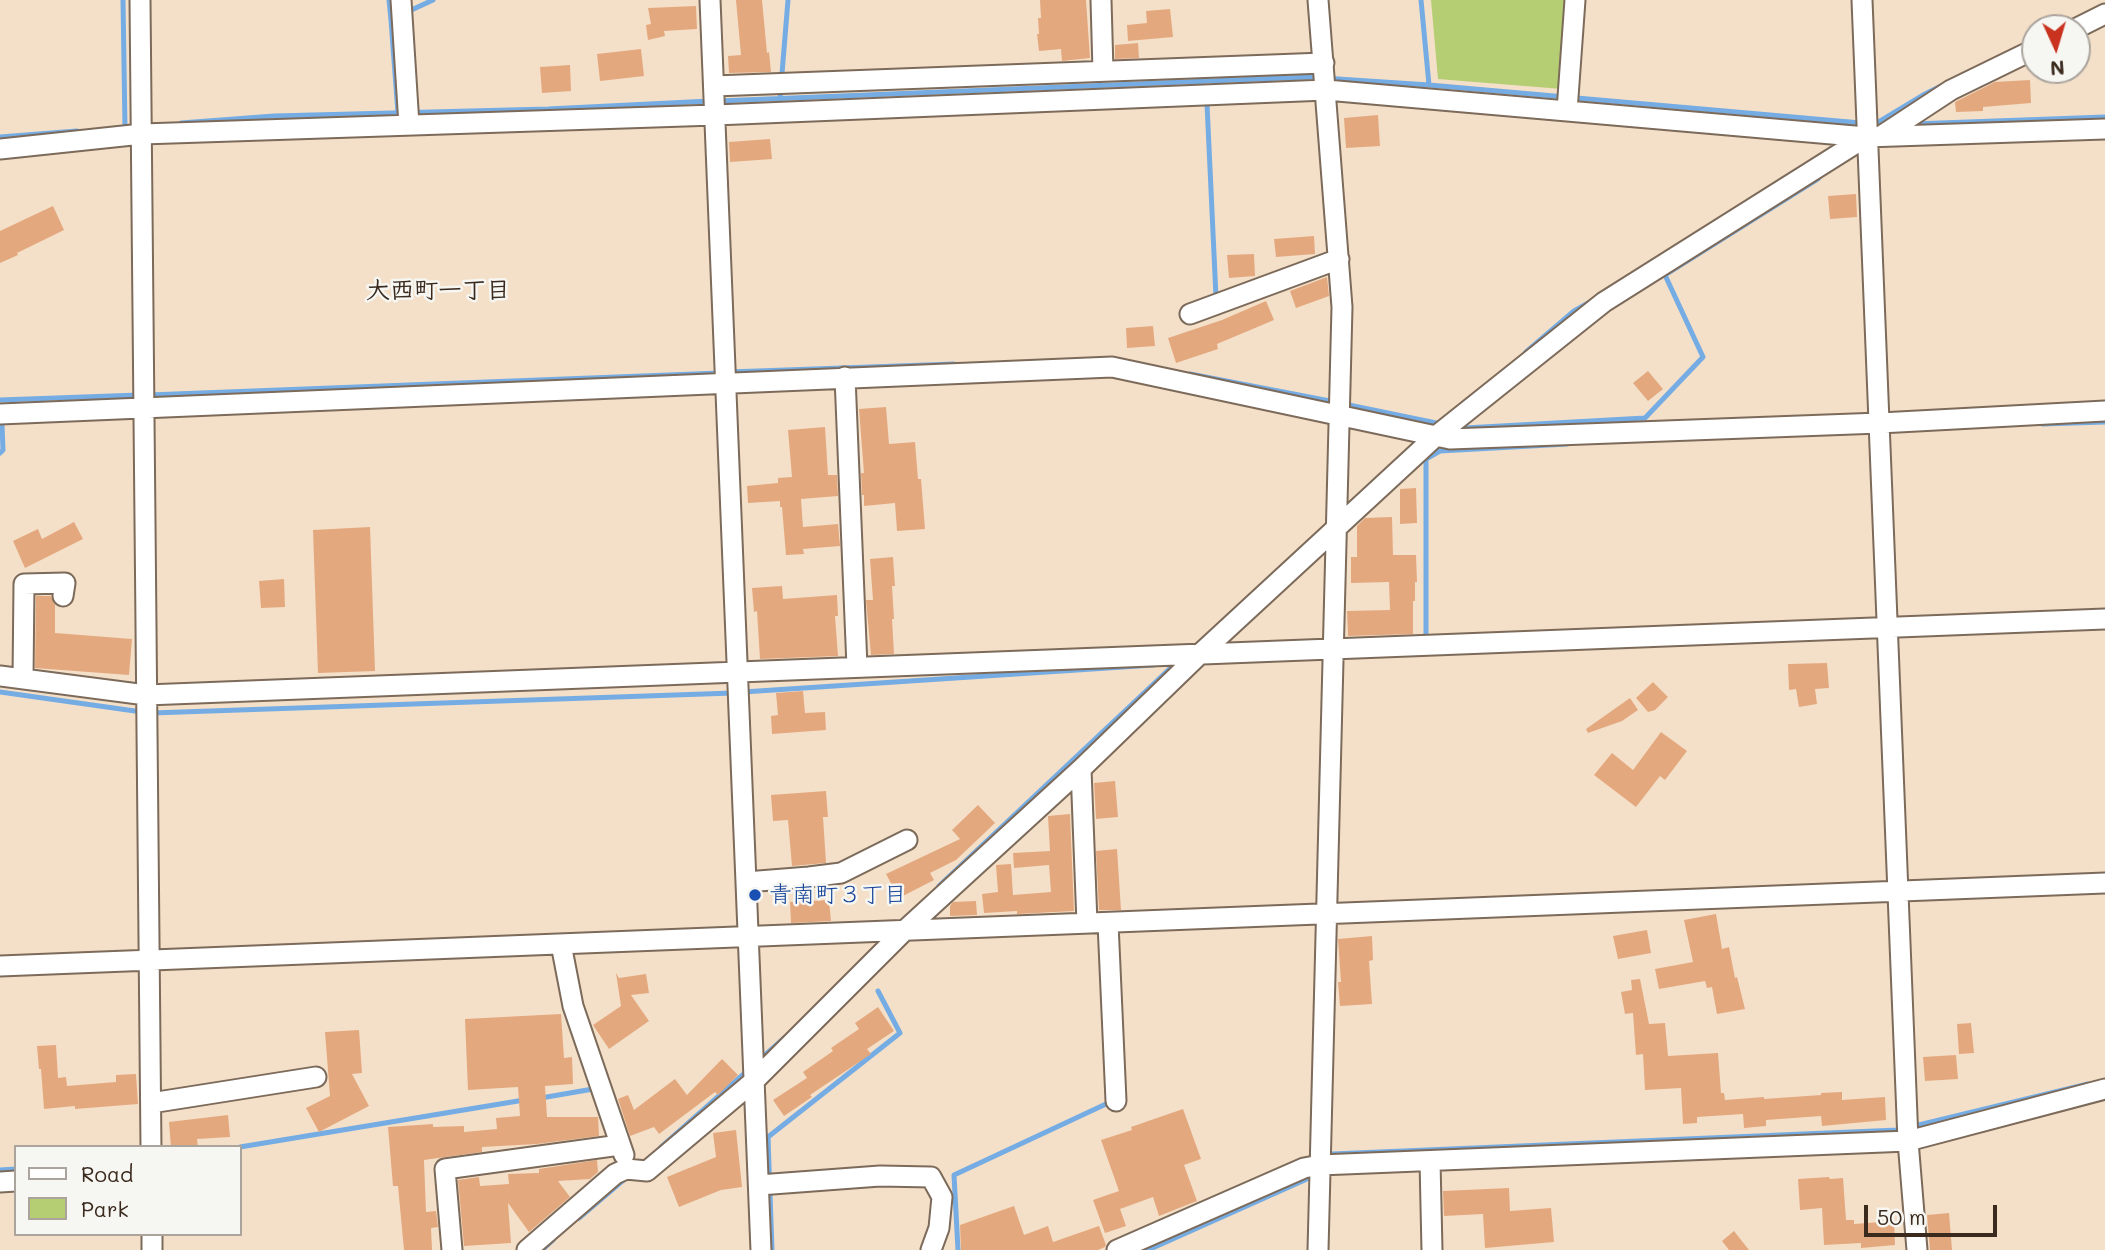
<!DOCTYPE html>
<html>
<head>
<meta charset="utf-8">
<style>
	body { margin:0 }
	#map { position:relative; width:2105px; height:1250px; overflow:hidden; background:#f4e0c8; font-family:Mali,sans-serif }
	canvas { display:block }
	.legend { position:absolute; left:14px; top:1145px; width:228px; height:91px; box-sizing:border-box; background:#f6f6f2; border:2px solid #aba49d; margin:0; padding:9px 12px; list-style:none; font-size:21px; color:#3b2a1e }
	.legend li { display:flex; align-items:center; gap:14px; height:35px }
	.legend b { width:35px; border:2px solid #aba49d }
	.north { position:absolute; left:2021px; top:14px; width:70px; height:70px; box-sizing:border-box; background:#f6f6f2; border:2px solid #aba49d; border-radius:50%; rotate:176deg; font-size:19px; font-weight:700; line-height:28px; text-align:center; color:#3b2a1e }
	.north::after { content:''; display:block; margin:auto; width:24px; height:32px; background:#c8321e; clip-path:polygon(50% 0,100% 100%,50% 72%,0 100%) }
	.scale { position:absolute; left:1864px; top:1205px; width:133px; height:32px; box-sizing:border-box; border:4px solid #3b2a1e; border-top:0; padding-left:9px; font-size:21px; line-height:24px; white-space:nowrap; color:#3b2a1e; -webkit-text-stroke:5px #f6f6f2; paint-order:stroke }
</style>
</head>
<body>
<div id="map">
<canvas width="2105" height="1250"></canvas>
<ul class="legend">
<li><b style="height:9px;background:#fff"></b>Road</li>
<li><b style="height:19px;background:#b5ce73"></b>Park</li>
</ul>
<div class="north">N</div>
<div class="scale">50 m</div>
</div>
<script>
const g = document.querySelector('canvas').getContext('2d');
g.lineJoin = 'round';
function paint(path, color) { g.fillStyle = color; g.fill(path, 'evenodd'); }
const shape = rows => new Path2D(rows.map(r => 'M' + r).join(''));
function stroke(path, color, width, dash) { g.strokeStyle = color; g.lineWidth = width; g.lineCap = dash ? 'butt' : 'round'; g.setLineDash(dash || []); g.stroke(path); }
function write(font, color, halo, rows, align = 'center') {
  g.font = font + ' Mali,"Klee One",sans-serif'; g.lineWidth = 5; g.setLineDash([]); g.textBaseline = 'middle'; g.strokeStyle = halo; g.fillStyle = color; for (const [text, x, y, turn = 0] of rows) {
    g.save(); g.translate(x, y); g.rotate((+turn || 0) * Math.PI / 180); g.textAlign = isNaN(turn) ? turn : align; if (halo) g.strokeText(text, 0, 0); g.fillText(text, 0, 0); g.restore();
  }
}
paint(shape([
	[1431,0,1569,0,1562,89,1438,79]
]), '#b5ce73');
stroke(shape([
	[123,0,125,128],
	[389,0,391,20],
	[407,12,433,0],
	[2057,28,2074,20],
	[1429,85,1861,123],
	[780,98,788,0],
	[719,101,1308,77,1429,85,1421,0],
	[1207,104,1216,297],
	[398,113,391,20,399,16],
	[181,123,274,116,548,109,710,101],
	[1913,124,2105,117],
	[1872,126,1925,94,1945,84],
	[0,137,77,131],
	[1526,352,1574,311,1590,302],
	[729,372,954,364],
	[1190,374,1335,402],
	[149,395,720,373],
	[0,400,139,395],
	[1344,404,1441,424],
	[2042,424,2105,422],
	[1458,427,1465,428,1645,418,1703,357,1665,275,1818,179],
	[0,453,3,450,2,425],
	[1426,642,1426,459,1440,451,1567,444],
	[0,692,142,712],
	[743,692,1153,665],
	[152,713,733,693],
	[939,886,1179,660],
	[758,1061,784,1038],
	[541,1098,593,1089],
	[240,1147,524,1100],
	[661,1147,748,1070],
	[1326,1160,1332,1154,1898,1130,2088,1084],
	[0,1170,16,1169],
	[579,1218,627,1177],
	[542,1250,553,1240],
	[772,1250,768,1137,900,1033,878,991],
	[958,1250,954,1175,1106,1104],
	[1148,1250,1307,1179,1312,1174]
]), '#75ace4', 5);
paint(shape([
	[736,0,762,0,767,53,769,52,771,72,729,73,728,56,741,55],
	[1040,0,1086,0,1090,58,1062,61,1061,49,1039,51,1037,34,1039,34,1038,18,1041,18],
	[696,6,697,29,664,31,665,36,648,40,646,25,651,24,648,8],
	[1170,9,1173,37,1128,41,1127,25,1147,23,1146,11],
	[1138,43,1139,58,1115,59,1115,45],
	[641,49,644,76,600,81,597,54],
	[570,65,571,91,542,93,540,67],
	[2030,80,2031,103,1983,107,1983,111,1956,112,1955,102,1995,82],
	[1378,115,1380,146,1346,148,1344,118],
	[770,139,772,159,730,162,729,142],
	[1856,194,1857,217,1830,219,1828,196],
	[53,206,64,230,17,253,18,255,0,263,0,231],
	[1314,236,1315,254,1276,257,1274,239],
	[1254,254,1255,276,1229,278,1227,255],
	[1327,277,1329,296,1296,308,1290,291],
	[1266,301,1274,320,1217,344,1218,349,1176,363,1168,338,1222,320],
	[1153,326,1155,346,1127,348,1126,328],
	[1648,371,1663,389,1648,401,1633,383],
	[886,407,889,444,915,442,918,479,921,479,925,529,897,531,895,503,864,506,864,495,862,495,861,473,864,473,859,409],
	[825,427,828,475,837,475,838,496,801,499,803,527,838,524,840,546,803,549,804,554,786,555,782,507,780,507,780,501,748,503,747,486,778,483,778,478,792,477,788,430],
	[1416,488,1417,523,1400,524,1400,489],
	[1392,517,1393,555,1416,555,1417,582,1415,582,1415,601,1413,601,1413,634,1348,636,1347,611,1390,610,1389,582,1351,583,1351,557,1357,557,1357,526,1365,518],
	[74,522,83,539,25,568,13,541,38,529,42,539],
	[370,527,375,671,318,673,313,530],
	[893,557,895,586,892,586,894,619,892,619,894,654,871,655,866,600,873,600,870,559],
	[284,579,285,607,261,608,259,581],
	[782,586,783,599,837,595,838,616,835,616,838,656,760,659,757,611,754,612,752,588],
	[36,596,51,596,55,605,55,633,132,639,129,675,35,668],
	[1827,663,1829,688,1815,689,1817,704,1799,707,1796,689,1789,690,1788,664],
	[1653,682,1668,697,1655,710,1648,712,1636,698],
	[803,691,805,713,825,712,826,730,772,734,771,716,778,715,776,693],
	[1630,698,1638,710,1622,721,1588,733,1586,729],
	[1661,732,1687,751,1665,780,1660,776,1636,807,1594,775,1612,753,1633,770],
	[1115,781,1118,817,1096,819,1094,783],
	[826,791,828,817,823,817,826,863,792,866,788,820,773,821,771,795],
	[978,805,995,823,956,860,930,873,934,880,899,898,886,874,960,839,952,830],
	[1070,814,1074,911,1017,914,1017,911,984,913,982,894,998,892,996,865,1011,864,1013,895,1051,892,1049,865,1014,868,1013,853,1050,851,1048,816],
	[1117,849,1121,910,1099,910,1096,851],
	[829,900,831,921,791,923,790,902],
	[976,901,977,915,950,916,950,906,953,902],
	[1716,914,1722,949,1729,947,1735,978,1737,977,1745,1009,1717,1014,1712,987,1707,988,1705,981,1659,989,1655,969,1693,962,1684,920],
	[1647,930,1651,953,1618,959,1613,936],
	[1372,936,1373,960,1369,961,1372,1004,1340,1006,1338,982,1341,982,1338,939],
	[616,973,619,978,646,974,649,993,631,995,649,1021,609,1049,593,1025,621,1006],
	[1640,979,1649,1024,1665,1023,1668,1056,1718,1053,1721,1093,1724,1093,1725,1100,1764,1097,1764,1099,1821,1095,1821,1093,1842,1092,1842,1100,1885,1097,1886,1120,1822,1126,1821,1116,1766,1120,1766,1126,1744,1128,1743,1114,1697,1117,1697,1123,1683,1124,1681,1088,1645,1090,1643,1054,1636,1055,1633,1013,1625,1014,1621,992,1632,990,1631,980],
	[878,1007,894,1031,867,1049,871,1054,810,1095,812,1097,784,1116,773,1100,807,1078,803,1072,833,1051,831,1048,859,1029,855,1023],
	[561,1014,564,1058,572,1057,573,1084,545,1086,547,1117,598,1117,599,1136,537,1144,482,1147,482,1152,424,1160,426,1212,436,1211,438,1227,431,1228,432,1250,404,1250,398,1186,393,1186,388,1127,433,1124,433,1127,464,1126,464,1132,497,1129,496,1118,520,1116,518,1087,468,1090,465,1019],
	[1971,1023,1974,1053,1959,1054,1957,1024],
	[359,1030,362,1073,352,1074,369,1106,319,1132,306,1108,330,1096,325,1032],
	[56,1045,58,1078,66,1077,67,1086,116,1082,116,1075,136,1074,138,1104,75,1109,75,1106,44,1109,41,1069,39,1069,37,1046],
	[1956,1055,1958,1079,1925,1081,1923,1057],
	[722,1059,738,1075,718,1095,715,1092,659,1134,654,1127,630,1136,618,1099,628,1095,634,1110,675,1079,687,1095],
	[1183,1109,1201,1159,1184,1165,1197,1201,1159,1216,1153,1197,1120,1209,1126,1226,1105,1233,1093,1200,1119,1191,1101,1140,1132,1130,1131,1127],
	[228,1115,230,1137,197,1139,198,1147,171,1147,169,1122],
	[736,1130,742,1187,721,1190,679,1207,667,1177,716,1157,713,1133],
	[597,1160,598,1172,590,1179,558,1181,570,1197,529,1232,508,1203,511,1243,464,1246,458,1180,479,1177,480,1186,509,1184,508,1174,539,1173,539,1169],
	[1829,1177,1830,1179,1843,1178,1846,1220,1854,1220,1854,1224,1894,1221,1895,1245,1861,1248,1861,1243,1824,1245,1822,1208,1800,1210,1798,1179],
	[1509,1188,1510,1211,1551,1208,1554,1242,1485,1248,1483,1214,1444,1216,1443,1191],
	[1014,1206,1024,1235,1048,1226,1053,1242,1099,1226,1106,1245,1105,1247,1098,1250,961,1250,960,1225],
	[1949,1213,1952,1250,1930,1250,1927,1215],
	[1734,1231,1749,1250,1729,1250,1722,1241]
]), '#e4a87f');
const minor = shape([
	[140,0,151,1147],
	[401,0,409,125],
	[710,0,761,1250],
	[1101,0,1103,71],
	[1318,0,1342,307,1318,1250],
	[1862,0,1908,1141,1917,1250],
	[2077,28,2105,14],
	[714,86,1324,63],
	[1567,111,1575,0],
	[1881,136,1951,90,2035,49],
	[0,149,142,134,715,115,1326,90,1866,137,2105,129],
	[1190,314,1339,259],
	[845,377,857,667],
	[0,414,1112,367,1450,439,1880,423,2105,411],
	[0,676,146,695,2105,619],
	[23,679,24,584,65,583,63,596],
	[1081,769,1087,923],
	[746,882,809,877,841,873,907,840],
	[1108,923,1116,1101],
	[561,944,573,1006,624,1155],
	[0,966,2105,883],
	[151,1103,316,1077],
	[1430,1161,1432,1250],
	[0,1182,16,1181],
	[759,1185,880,1176,931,1177,942,1197,939,1228,931,1250],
	[152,1234,152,1250],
	[452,1250,445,1169,620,1145],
	[527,1250,615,1174,626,1169,647,1171,754,1081,904,931,1081,769,1201,653,1436,436,1604,302,1866,137],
	[1117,1250,1304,1168,1320,1165,1908,1141,2105,1089]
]);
stroke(minor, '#7c6a5a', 23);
stroke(minor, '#fff', 19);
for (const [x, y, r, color] of [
	[755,895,7,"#1a4fb4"]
]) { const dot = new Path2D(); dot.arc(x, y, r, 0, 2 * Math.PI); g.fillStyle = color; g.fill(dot); stroke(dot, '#f6f6f2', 2.5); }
write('23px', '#164399', '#f6f6f2', [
	["青南町３丁目",769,895]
], 'left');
write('bold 24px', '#3b2a1e', '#f6f6f2', [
	["大西町一丁目",438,291]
]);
</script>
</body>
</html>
